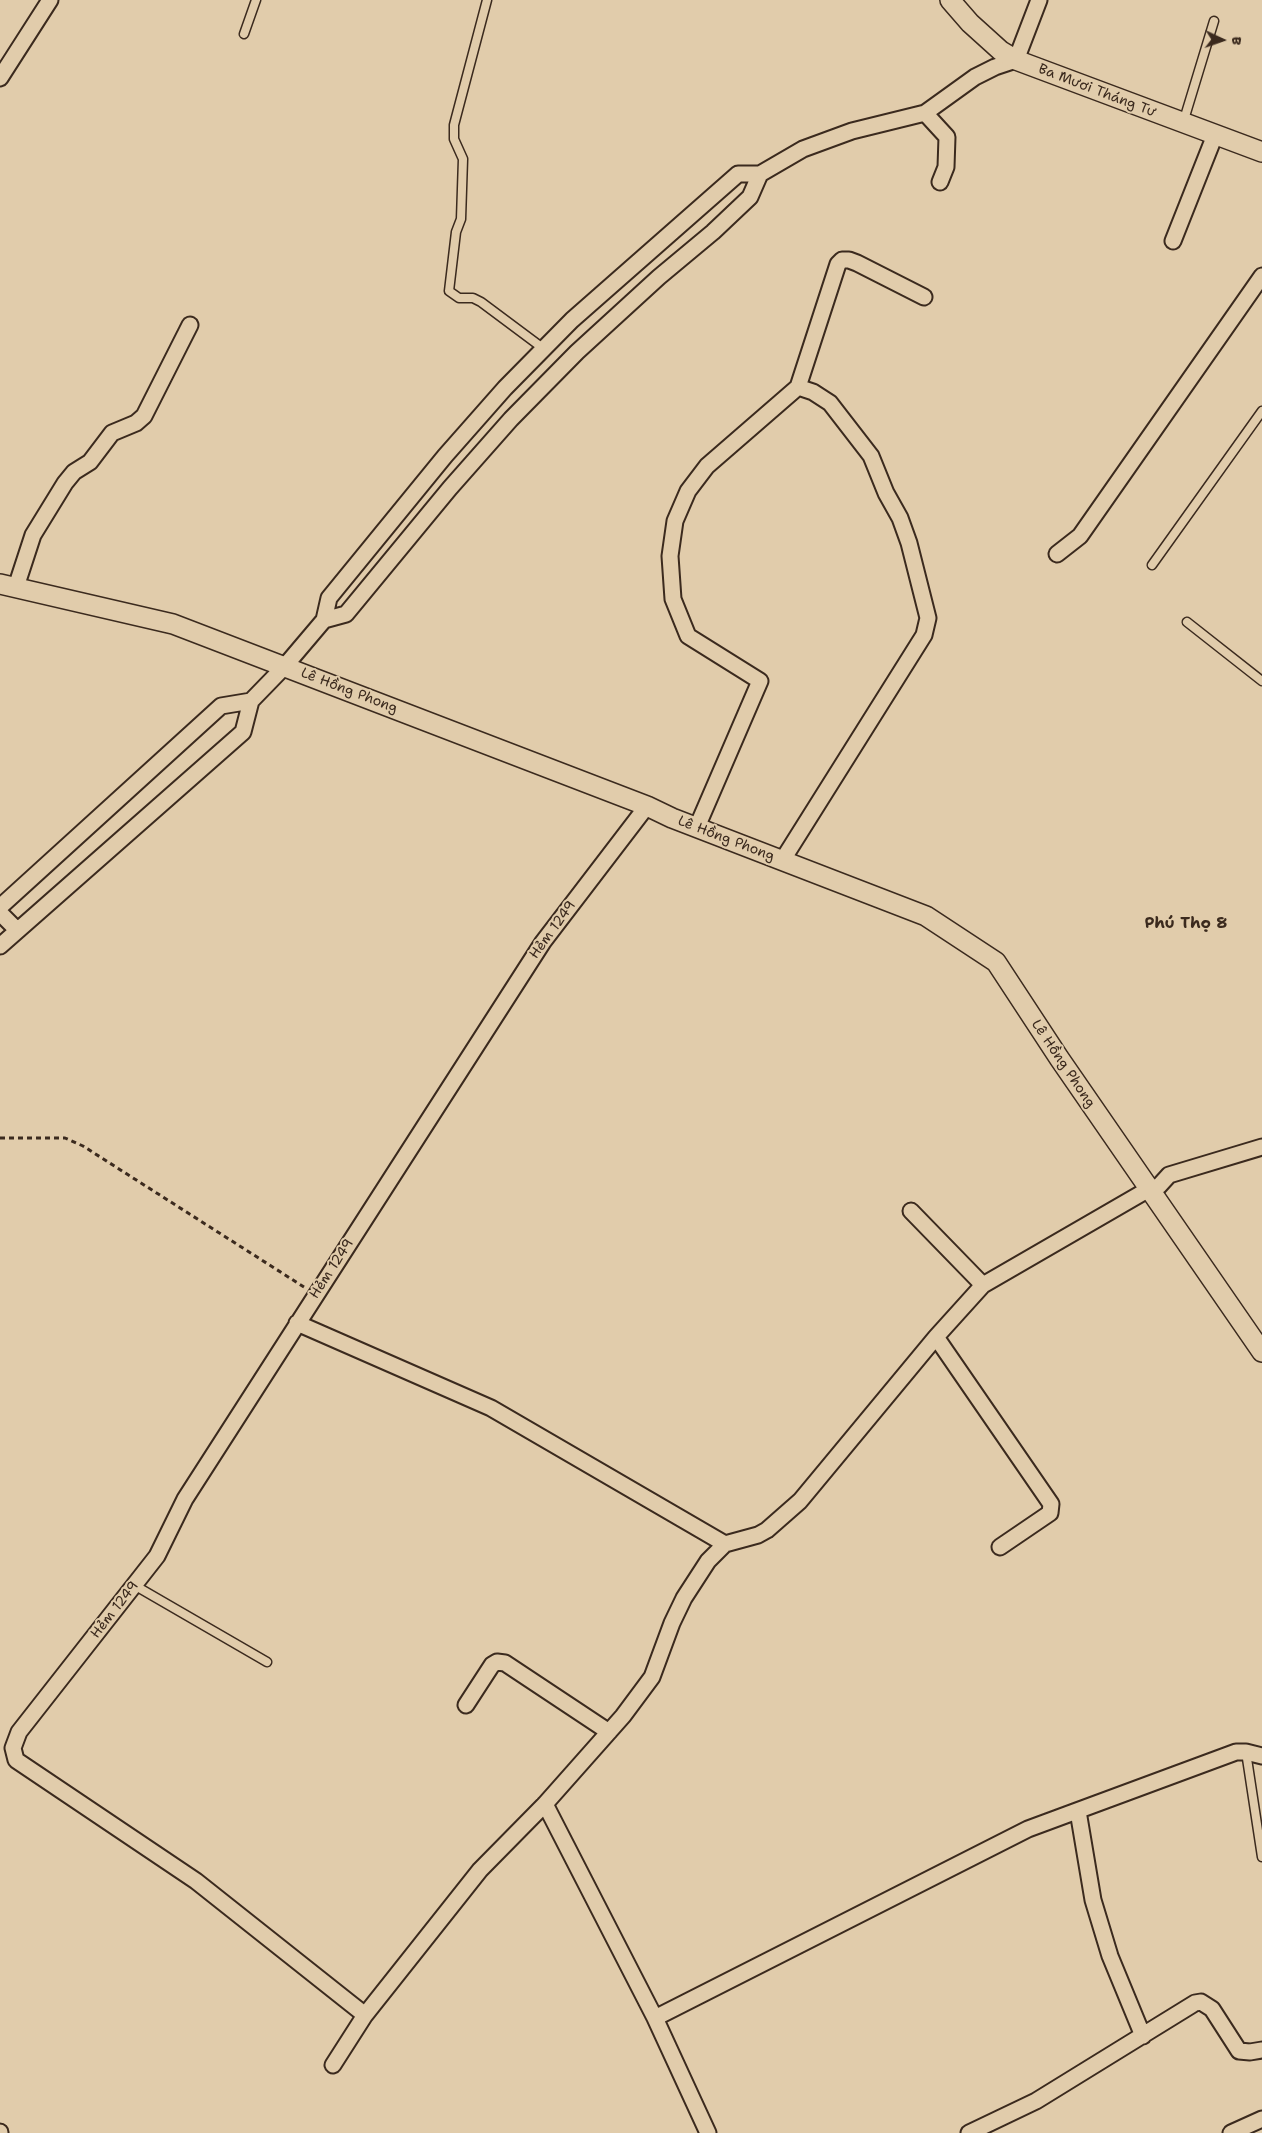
<!DOCTYPE html>
<html>
<head>
<meta charset="utf-8">
<style>
	body { margin:0 }
	#map { position:relative; width:1262px; height:2133px; overflow:hidden; background:#e1ccab; font-family:"Shantell Sans",sans-serif }
	canvas { display:block }
	.north { position:absolute; left:1197px; top:15px; width:50px; height:50px; -webkit-text-stroke:4px #e1ccab; paint-order:stroke; rotate:93deg; font-size:14px; font-weight:700; line-height:20px; text-align:center; color:#3b2a1e }
	.north::after { content:''; display:block; margin:auto; width:18px; height:22px; background:#3b2a1e; clip-path:polygon(50% 0,100% 100%,50% 72%,0 100%) }
</style>
</head>
<body>
<div id="map">
<canvas width="1262" height="2133"></canvas>
<div class="north">B</div>
</div>
<script>
const g = document.querySelector('canvas').getContext('2d');
g.lineJoin = 'round';
const shape = rows => new Path2D(rows.map(r => 'M' + r).join(''));
function stroke(path, color, width, dash) { g.strokeStyle = color; g.lineWidth = width; g.lineCap = dash ? 'butt' : 'round'; g.setLineDash(dash || []); g.stroke(path); }
function write(font, color, halo, rows, align = 'center') {
  g.font = font + ' "Shantell Sans",sans-serif'; g.lineWidth = 4; g.setLineDash([]); g.textBaseline = 'middle'; g.strokeStyle = halo; g.fillStyle = color; for (const [text, x, y, turn = 0] of rows) {
    g.save(); g.translate(x, y); g.rotate((+turn || 0) * Math.PI / 180); g.textAlign = isNaN(turn) ? turn : align; if (halo) g.strokeText(text, 0, 0); g.fillText(text, 0, 0); g.restore();
  }
}
const service = shape([
	[487,0,454,125,454,139,463,159,461,219,456,232,449,291,459,298,473,298,481,302,544,349],
	[244,34,256,0],
	[1183,123,1214,21],
	[1152,565,1262,411],
	[1187,622,1262,681],
	[134,1585,267,1662],
	[1246,1752,1262,1857]
]);
const minor = shape([
	[0,78,50,0],
	[925,113,947,137,946,167,940,182],
	[760,174,750,197,713,232,659,277,577,352,511,419,450,488,346,614,324,620,329,598,445,456,505,388,572,320,738,174,760,174,803,149,852,131,925,113,975,77,995,67,1016,60,1039,0],
	[1173,241,1215,135],
	[1057,554,1080,536,1262,276],
	[16,587,33,535,65,483,74,472,90,462,112,433,136,423,144,416,190,325],
	[697,827,760,681,688,636,673,599,670,556,675,521,688,491,707,466,798,387],
	[782,861,924,635,928,618,909,543,900,518,886,493,871,456,830,403,813,392,798,387,838,264,842,260,849,260,857,263,924,297],
	[0,907,221,706,251,701],
	[0,913,17,930],
	[0,946,243,732,251,701,285,666,324,620],
	[911,1211,983,1285],
	[297,1323,491,1408,725,1544],
	[936,1337,1051,1504,1050,1513,1000,1547],
	[466,1705,492,1665,497,1662,505,1663,609,1732],
	[545,1804,655,2018,708,2133],
	[1078,1811,1093,1900,1110,1956,1143,2036],
	[365,2015,196,1881,16,1760,13,1748,19,1732,157,1556,185,1499,543,942,647,806],
	[655,2018,1028,1829,1236,1752,1246,1752,1262,1756],
	[333,2065,365,2015,480,1870,545,1804,623,1716,652,1677,672,1623,684,1598,708,1561,725,1544,758,1535,767,1530,800,1501,936,1337,983,1285,1149,1189,1159,1186,1169,1175,1262,1147],
	[0,2132,0,2133],
	[969,2133,1036,2101,1195,2003,1201,2002,1212,2009,1239,2051,1250,2052,1262,2050],
	[1231,2133,1262,2119]
]);
const tertiary = shape([
	[950,0,970,23,1001,51,1016,60,1262,152],
	[0,584,173,624,647,806,672,818,926,916,996,962,1059,1058,1262,1352]
]);
stroke(service, '#3b2a1e', 11);
stroke(minor, '#3b2a1e', 19);
stroke(tertiary, '#3b2a1e', 22);
stroke(shape([
	[0,1138,65,1138,83,1146,304,1287]
]), '#3b2a1e', 3, [5, 4]);
stroke(service, '#e1ccab', 8);
stroke(minor, '#e1ccab', 15);
stroke(tertiary, '#e1ccab', 19);
write('14px', '#3b2a1e', '#e1ccab', [
	["Ba Mươi Tháng Tư",1097,91,21],
	["Lê Hồng Phong",349,691,21],
	["Lê Hồng Phong",726,839,21],
	["Hẻm 1249",553,930,-54],
	["Lê Hồng Phong",1063,1064,56],
	["Hẻm 1249",332,1269,-57],
	["Hẻm 1249",115,1610,-52]
]);
write('bold 16px', '#3b2a1e', '#e1ccab', [
	["Phú Thọ 8",1186,924]
]);
</script>
</body>
</html>
